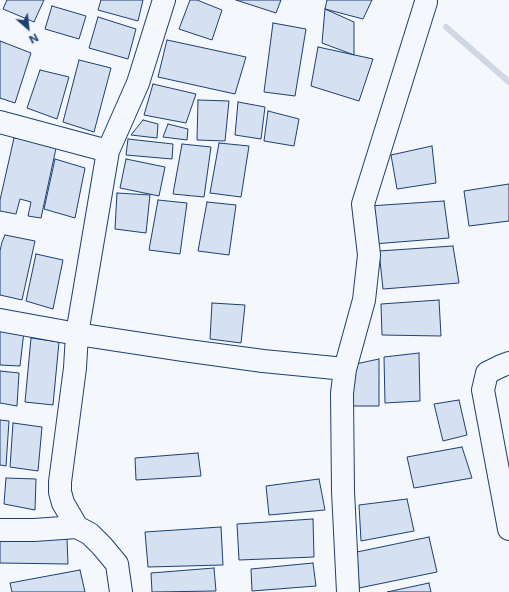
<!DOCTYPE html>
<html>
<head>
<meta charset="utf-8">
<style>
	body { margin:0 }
	#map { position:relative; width:509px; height:592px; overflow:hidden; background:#f4f7fb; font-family:Inter,sans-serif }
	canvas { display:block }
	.north { position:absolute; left:8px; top:8px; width:40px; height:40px; -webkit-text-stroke:3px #f4f7fb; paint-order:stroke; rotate:152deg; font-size:11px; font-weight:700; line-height:16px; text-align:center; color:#1d3f73 }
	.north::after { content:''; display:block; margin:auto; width:14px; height:18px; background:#1d3f73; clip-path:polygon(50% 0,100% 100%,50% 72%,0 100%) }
</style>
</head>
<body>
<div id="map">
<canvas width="509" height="592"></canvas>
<div class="north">N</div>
</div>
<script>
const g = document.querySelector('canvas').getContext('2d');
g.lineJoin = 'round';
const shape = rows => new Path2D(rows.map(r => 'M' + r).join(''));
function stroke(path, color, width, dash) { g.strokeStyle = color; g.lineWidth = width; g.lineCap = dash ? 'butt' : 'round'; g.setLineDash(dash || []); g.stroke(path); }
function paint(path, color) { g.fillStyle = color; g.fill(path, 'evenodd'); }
stroke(shape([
	[446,27,509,82]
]), '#cfd7e4', 6);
const building = shape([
	[7,0,44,0,34,22,3,9,7,0],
	[101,0,143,0,138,21,98,10,101,0],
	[190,0,197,0,222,10,212,40,179,29,190,0],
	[236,0,281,0,276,13,236,0],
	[327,0,372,0,363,19,325,9,327,0],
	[52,6,86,16,79,39,45,29,52,6],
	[325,9,354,22,354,55,322,43,325,9],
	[98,17,136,29,128,59,89,48,98,17],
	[273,23,306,29,295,96,264,92,273,23],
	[167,40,246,57,235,94,158,77,167,40],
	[0,41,31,53,15,103,0,98,0,41],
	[318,47,373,59,359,101,311,86,318,47],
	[79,60,111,68,94,132,63,122,79,60],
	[40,70,69,77,57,119,27,108,40,70],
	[153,84,196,94,186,123,144,115,153,84],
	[198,100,229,101,225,141,197,140,198,100],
	[238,102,265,107,261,139,235,135,238,102],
	[268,111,299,119,294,146,264,141,268,111],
	[143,120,158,124,157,138,131,135,143,120],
	[168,124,188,129,187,140,163,137,168,124],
	[14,138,58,139,41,218,28,216,31,202,20,199,16,214,0,211,0,200,14,138],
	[128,139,173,144,172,159,126,155,128,139],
	[219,143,249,146,241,197,210,193,219,143],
	[182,144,211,147,204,197,173,194,182,144],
	[432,146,436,183,397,189,391,155,432,146],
	[55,159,85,168,75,218,44,209,55,159],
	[126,159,165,167,159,196,120,188,126,159],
	[509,184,509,221,469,226,464,191,509,184],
	[117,193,150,195,146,233,115,229,117,193],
	[158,200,187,203,180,254,149,250,158,200],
	[444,201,449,238,373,244,369,206,444,201],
	[207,202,236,205,229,255,198,251,207,202],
	[5,235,35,241,22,300,0,295,0,251,2,242,5,235],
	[453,246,459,283,383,289,379,251,453,246],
	[36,254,63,260,53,309,26,301,36,254],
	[439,300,441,336,382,335,381,304,439,300],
	[212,303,245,305,241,343,210,339,212,303],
	[0,326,24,331,20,366,0,365,0,326],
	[31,338,59,342,53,405,25,402,31,338],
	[419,353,420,401,385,403,384,357,419,353],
	[379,359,379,406,347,406,351,365,379,359],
	[0,371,19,373,17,406,0,403,0,371],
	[459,400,467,435,443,441,434,404,459,400],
	[0,420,9,421,6,466,0,465,0,420],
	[13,423,42,427,38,471,10,467,13,423],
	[462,447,472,478,414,488,407,457,462,447],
	[198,453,201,476,136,480,135,458,198,453],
	[6,478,36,479,35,510,4,504,6,478],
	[319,479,325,510,269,515,266,486,319,479],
	[407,499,414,531,361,541,359,505,407,499],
	[313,519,314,557,239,560,237,524,313,519],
	[221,527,223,565,148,567,145,532,221,527],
	[429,537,437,572,359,588,357,552,429,537],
	[0,539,67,539,68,564,0,563,0,539],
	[313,563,316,586,252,591,251,569,313,563],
	[214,568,216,591,152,592,151,573,214,568],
	[80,570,85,592,12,592,10,583,80,570],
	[429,583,431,592,387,592,429,583]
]);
paint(building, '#d5e0f0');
stroke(building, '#1d3f73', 1);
const minor = shape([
	[0,122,108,151],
	[0,320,77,334,182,350,263,361,345,369],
	[509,363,501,366,487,373,483,390,509,529],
	[0,530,34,530,77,527],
	[121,592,117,564,102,546,90,534,77,527,63,503,60,492,60,482,75,368,77,334,108,151,138,83,164,0],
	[348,592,343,491,342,393,345,369,364,300,369,255,363,204,426,2]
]);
stroke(minor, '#1d3f73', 24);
stroke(minor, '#f4f7fb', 22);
</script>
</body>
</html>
